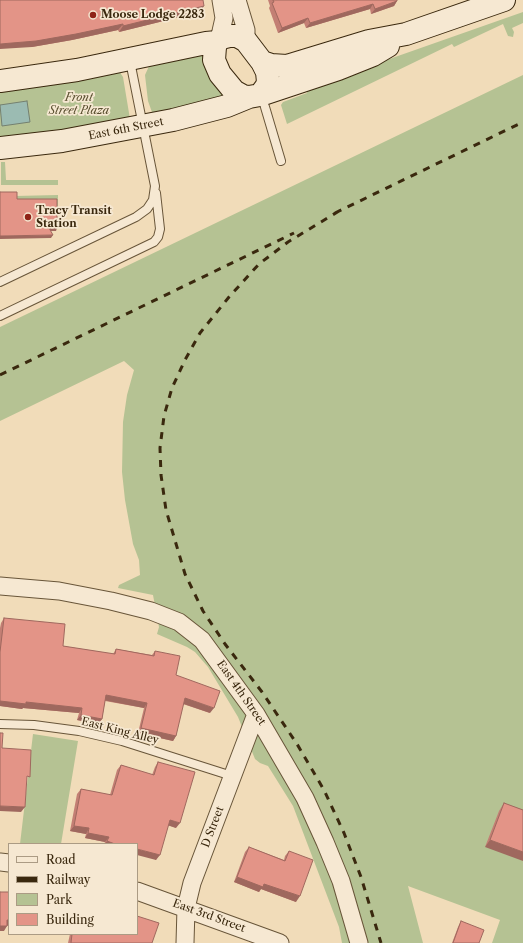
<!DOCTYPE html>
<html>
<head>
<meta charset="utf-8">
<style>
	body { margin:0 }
	#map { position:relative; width:523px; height:943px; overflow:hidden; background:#f1dcb9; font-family:"Libre Caslon Text",serif }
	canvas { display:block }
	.legend { position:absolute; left:8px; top:843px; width:130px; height:92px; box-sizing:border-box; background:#f6e8d2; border:1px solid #ab9b84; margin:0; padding:5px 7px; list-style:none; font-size:12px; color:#3a280e }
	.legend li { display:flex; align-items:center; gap:8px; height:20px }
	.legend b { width:20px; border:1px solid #ab9b84 }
</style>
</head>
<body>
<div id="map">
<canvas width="523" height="943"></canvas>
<ul class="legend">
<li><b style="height:5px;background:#f6e8d2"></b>Road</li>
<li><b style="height:5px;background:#3a280e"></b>Railway</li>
<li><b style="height:11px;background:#b5c293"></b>Park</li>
<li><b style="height:11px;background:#e39487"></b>Building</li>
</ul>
</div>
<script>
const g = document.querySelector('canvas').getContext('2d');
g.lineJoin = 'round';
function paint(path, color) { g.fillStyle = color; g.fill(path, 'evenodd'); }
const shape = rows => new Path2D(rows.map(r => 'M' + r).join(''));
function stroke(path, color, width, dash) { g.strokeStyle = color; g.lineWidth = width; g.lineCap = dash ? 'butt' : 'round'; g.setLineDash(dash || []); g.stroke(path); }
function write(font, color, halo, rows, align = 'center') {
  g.font = font + ' "Libre Caslon Text",serif'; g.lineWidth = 3.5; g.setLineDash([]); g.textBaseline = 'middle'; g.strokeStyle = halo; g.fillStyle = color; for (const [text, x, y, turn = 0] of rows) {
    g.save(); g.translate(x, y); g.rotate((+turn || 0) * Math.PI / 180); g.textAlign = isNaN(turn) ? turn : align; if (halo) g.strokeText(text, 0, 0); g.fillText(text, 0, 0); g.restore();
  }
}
paint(shape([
	[523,12,523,23,512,28,514,32,513,37,508,36,503,24,454,47,452,44,287,124,281,105,283,102,307,93,307,88],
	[202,52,229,95,153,115,148,101,145,75,150,64],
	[119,71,123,77,130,119,0,141,0,88],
	[523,75,523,943,492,943,500,920,408,886,423,943,342,943,339,927,293,806,268,766,260,763,255,759,238,717,208,667,195,652,187,647,157,634,159,627,153,595,118,588,119,585,140,575,139,560,133,544,125,500,122,472,123,422,127,395,134,370,124,361,0,421,0,327],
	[1,162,5,162,6,180,58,180,58,185,1,185],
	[58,195,58,207,62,207,62,212,55,212,15,202,15,196],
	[33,734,78,741,61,844,20,844]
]), '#b5c293');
const water = shape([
	[27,101,30,122,2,126,0,105,27,101]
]);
paint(water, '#9bbbb2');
stroke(water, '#748070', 1);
const lane = shape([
	[261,95,265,107,281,161],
	[0,282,136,217,147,209,153,200,155,186,130,61],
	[0,316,154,242,158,237,160,229,156,193],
	[0,724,34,725,79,731,122,741,232,776]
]);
const street = shape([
	[237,0,246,30,246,41],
	[219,40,224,18,221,0],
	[0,586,59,591,111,601,151,611,179,622,202,640,256,714,305,798,325,842,341,881,359,943],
	[0,862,9,863],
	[137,891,280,943],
	[185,943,186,908,192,883,256,714]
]);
const secondary = shape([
	[262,62,267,72,268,82,266,87,260,95,249,97,243,96,234,91,220,74,214,60,215,47,217,42,221,38,229,36,237,36,246,41,262,62,271,65,287,66,369,41,406,34,504,0],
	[0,81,77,70,206,43,217,42],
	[260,95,338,69,373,55,388,46],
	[0,148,62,141,173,120,227,106,249,97]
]);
stroke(lane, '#685539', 10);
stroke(street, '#685539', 19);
stroke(secondary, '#3a280e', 24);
stroke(lane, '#f6e8d2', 8);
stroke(street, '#f6e8d2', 17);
stroke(secondary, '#f6e8d2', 22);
stroke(shape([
	[339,211,288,242,259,264,229,297,200,333,185,360,172,388,164,416,160,448,161,475,166,510,185,574,203,611,225,644,262,692,297,744,324,790,344,833,361,877,381,943],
	[335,213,523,122],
	[0,375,294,233]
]), '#3a280e', 3, [7, 7]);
paint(shape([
	[0,0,200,12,119,32,118,30,72,40,32,47],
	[268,0,397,0,397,1,394,6,371,14,370,9,306,28,304,23,278,33,269,8,270,6],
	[4,618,63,646,113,654,116,649,152,655,155,651,176,675,210,713,183,704,176,736,173,741,138,733,144,708,105,701,102,719,98,724,77,720,79,713,23,708,22,709,0,706,0,628,1,623],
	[158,762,176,828,168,825,156,860,137,844,104,844,105,842,85,838,86,834,70,831,77,794,81,789,110,795,117,770,121,765,152,775,155,767],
	[504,803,523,810,485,847,499,811],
	[249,847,284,860,285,856,289,851,296,902,261,889,259,892,234,882,245,852],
	[461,921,479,943,452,943,458,927],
	[70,934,137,934,152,943,68,943]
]), '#c37f74');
paint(shape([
	[397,1,394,6,371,14,375,9],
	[373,4,370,9,306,28,310,23],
	[204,6,200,12,119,32,123,26],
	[308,18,304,23,278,33,282,28],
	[123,24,118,30,72,40,32,47,0,49,0,44],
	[49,228,57,228,56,231,48,231],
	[53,235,51,238,0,239,0,236],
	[106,695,147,703,144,708,103,700],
	[185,698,214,708,210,713,181,703],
	[0,701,26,702,82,708,79,713,23,708,22,709,0,706],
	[81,715,102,719,98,724,77,720],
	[141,728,176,736,173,741,138,733],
	[0,806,25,807,21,812,0,811],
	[170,820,180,823,176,828,167,825],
	[74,826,89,828,86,834,70,831],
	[88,833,109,837,105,842,85,838],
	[490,840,523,852,523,861,485,847],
	[107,841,115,844,105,844],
	[137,849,160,855,156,860,137,855],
	[237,877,264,884,300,896,296,902,261,889,259,892,234,882],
	[7,920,9,920,9,926,4,925],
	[0,926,7,926,4,931,0,931]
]), '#9f685e');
const building = shape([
	[0,0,203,0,204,6,123,26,123,24,76,34,36,41,0,44,0,0],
	[273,0,397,0,397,1,375,9,373,4,310,23,308,18,282,28,272,3,274,2,273,0],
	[0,192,17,192,17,199,57,199,57,228,49,228,53,235,0,236,0,192],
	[4,618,65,624,63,646,115,654,116,649,154,656,155,651,180,656,176,675,220,691,214,708,185,698,176,736,141,728,147,703,106,695,102,719,81,715,82,708,26,702,26,704,0,701,0,652,4,618],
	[0,733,3,733,2,748,31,750,30,777,27,776,25,807,0,806,0,733],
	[158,762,195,772,180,823,170,820,160,855,137,849,137,844,115,844,107,841,109,837,88,833,89,828,74,826,81,789,112,795,121,765,154,775,158,762],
	[504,803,523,810,523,852,490,840,504,803],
	[249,847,285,861,289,851,313,860,300,896,264,884,263,887,237,877,249,847],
	[0,892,9,892,9,920,7,920,7,926,0,926,0,892],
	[137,916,159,923,152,943,71,943,72,934,137,934,137,916],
	[461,921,484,930,479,943,453,943,461,921]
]);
paint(building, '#e39487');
stroke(building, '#9f685e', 1);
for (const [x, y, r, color] of [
	[93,15,4,"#8f2418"],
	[28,217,4,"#8f2418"]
]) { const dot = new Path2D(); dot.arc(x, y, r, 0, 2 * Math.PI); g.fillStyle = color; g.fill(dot); stroke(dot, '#f6e8d2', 1.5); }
write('bold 11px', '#3a280e', '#f6e8d2', [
	["Moose Lodge 2283",101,15],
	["Tracy Transit",36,211],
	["Station",36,224]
], 'left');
write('italic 11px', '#594e2f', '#f6e8d2', [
	["Front",79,98],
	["Street Plaza",79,111]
]);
write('11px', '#3a280e', '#f6e8d2', [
	["East 6th Street",126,129,-11],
	["East 4th Street",241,693,55],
	["East King Alley",120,731,14],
	["D Street",213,827,-69],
	["East 3rd Street",209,916,20]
]);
</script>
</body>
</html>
